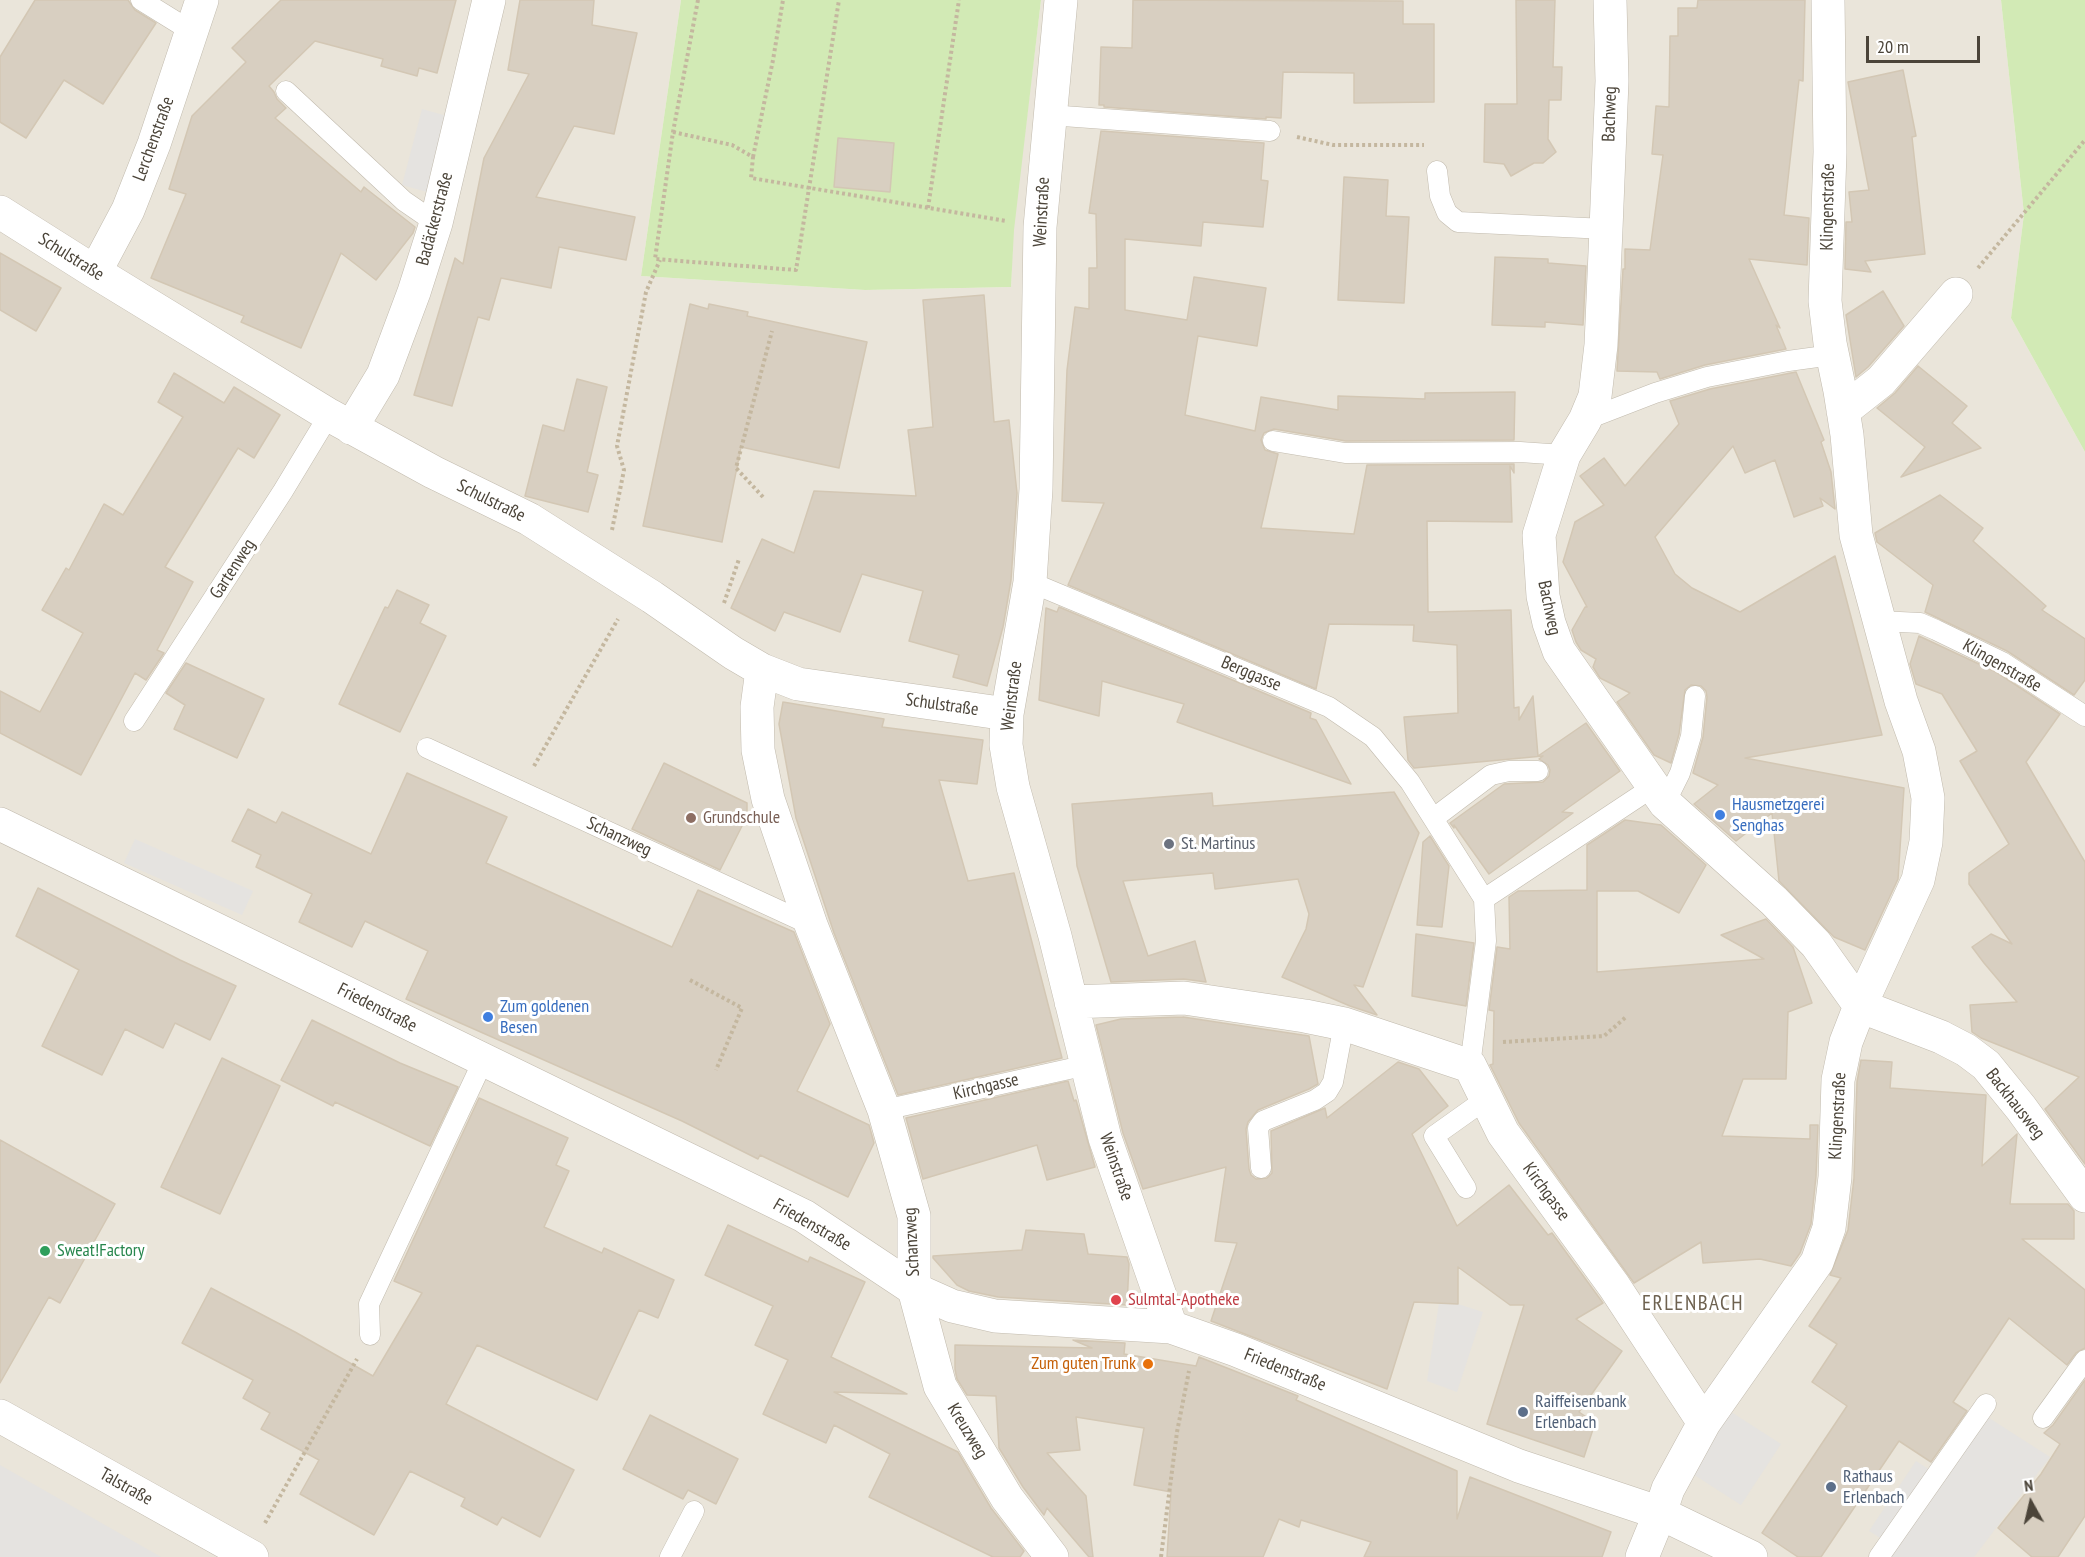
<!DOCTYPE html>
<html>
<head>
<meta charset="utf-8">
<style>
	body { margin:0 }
	#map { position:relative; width:2085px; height:1557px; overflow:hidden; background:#f6f3ec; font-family:"PT Sans Narrow",sans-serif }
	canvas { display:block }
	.north { position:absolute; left:2001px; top:1473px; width:60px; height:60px; -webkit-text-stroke:4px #fff; paint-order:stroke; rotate:352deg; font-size:16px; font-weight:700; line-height:24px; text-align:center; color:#4b4439 }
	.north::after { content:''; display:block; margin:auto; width:21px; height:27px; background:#4b4439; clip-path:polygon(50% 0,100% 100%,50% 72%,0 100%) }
	.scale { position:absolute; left:1866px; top:36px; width:114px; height:27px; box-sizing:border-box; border:3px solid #4b4439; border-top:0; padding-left:8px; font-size:18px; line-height:21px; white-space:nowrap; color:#4b4439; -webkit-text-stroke:4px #fff; paint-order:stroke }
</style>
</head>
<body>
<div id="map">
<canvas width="2085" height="1557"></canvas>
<div class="north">N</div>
<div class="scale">20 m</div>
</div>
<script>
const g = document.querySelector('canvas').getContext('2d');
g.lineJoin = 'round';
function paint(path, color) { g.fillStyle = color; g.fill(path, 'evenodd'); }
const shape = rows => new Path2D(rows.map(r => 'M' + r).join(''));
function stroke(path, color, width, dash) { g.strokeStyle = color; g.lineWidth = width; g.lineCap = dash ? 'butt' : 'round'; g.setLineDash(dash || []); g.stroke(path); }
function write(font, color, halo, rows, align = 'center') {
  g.font = font + ' "PT Sans Narrow",sans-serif'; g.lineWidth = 6; g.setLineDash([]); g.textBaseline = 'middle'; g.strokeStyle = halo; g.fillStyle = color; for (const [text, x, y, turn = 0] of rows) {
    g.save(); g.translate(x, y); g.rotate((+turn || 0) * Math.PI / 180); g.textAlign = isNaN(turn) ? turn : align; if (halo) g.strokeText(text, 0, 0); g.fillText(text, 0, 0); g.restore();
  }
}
paint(shape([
	[0,0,681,0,641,276,865,290,1011,287,1013,230,1041,0,2001,0,2024,214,2011,318,2085,452,2085,1557,0,1557]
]), '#eae5da');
paint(shape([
	[681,0,1041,0,1014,230,1011,287,865,290,641,276],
	[2001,0,2085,0,2085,452,2011,318,2024,214]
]), '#d2eab5');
paint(shape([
	[422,109,447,116,427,192,402,185],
	[135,839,253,891,242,915,124,863],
	[1439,1303,1458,1304,1483,1312,1457,1392,1427,1381],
	[1714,1401,1781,1444,1741,1505,1674,1462],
	[1972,1407,2050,1457,1974,1557,1870,1557,1882,1539,1869,1531,1916,1461,1930,1470],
	[0,1465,161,1557,0,1557]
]), '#e5e3e0');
const building = shape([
	[35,0,128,0,135,10,156,23,103,104,64,80,26,138,0,122,0,57,35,0],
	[281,0,456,0,437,73,419,68,417,76,381,66,383,59,315,41,269,86,274,92,277,99,286,108,275,118,361,192,364,187,415,227,413,233,376,280,341,253,301,348,241,322,244,316,151,278,186,194,169,189,192,116,246,62,232,48,281,0],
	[520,0,594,0,592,25,637,33,614,134,574,126,536,197,635,217,626,260,559,247,551,288,501,278,489,320,478,317,452,406,414,395,455,258,463,264,484,158,529,74,508,70,520,0],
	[1133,0,1403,1,1403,24,1434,24,1434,102,1354,103,1354,73,1283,72,1281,118,1266,117,1266,119,1104,107,1104,105,1099,105,1101,47,1132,48,1133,0],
	[1516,0,1555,0,1553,67,1562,67,1561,100,1549,100,1548,139,1556,152,1543,163,1534,163,1511,176,1504,164,1484,162,1485,104,1517,104,1516,0],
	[1698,0,1805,0,1803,81,1799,80,1784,215,1809,218,1807,265,1749,259,1780,328,1776,325,1786,349,1705,365,1660,379,1657,372,1617,371,1623,269,1625,269,1625,249,1650,250,1663,155,1652,154,1656,106,1669,107,1670,36,1678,36,1678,8,1697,8,1698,0],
	[1903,70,1916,136,1912,137,1925,254,1865,261,1871,272,1845,269,1846,222,1852,222,1849,192,1869,190,1848,82,1903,70],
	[1101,131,1264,143,1261,180,1268,181,1263,227,1203,222,1201,246,1125,239,1125,310,1187,320,1194,277,1266,288,1257,346,1198,336,1185,415,1255,431,1261,397,1338,410,1338,396,1425,399,1425,393,1515,392,1514,440,1346,441,1274,429,1264,433,1261,440,1265,450,1278,454,1261,528,1354,534,1367,465,1514,464,1514,473,1510,466,1512,522,1427,521,1428,612,1511,610,1514,708,1519,707,1519,720,1533,696,1538,756,1586,723,1620,771,1562,812,1573,813,1489,874,1454,825,1454,828,1450,823,1504,784,1543,782,1549,776,1550,770,1548,765,1539,759,1543,756,1414,768,1408,760,1404,717,1458,713,1457,645,1413,641,1414,625,1329,624,1316,689,1068,585,1104,503,1062,501,1067,370,1075,307,1089,309,1089,268,1097,268,1096,214,1089,213,1101,131],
	[838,138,894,143,890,192,834,187,838,138],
	[1344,177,1388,180,1386,216,1409,217,1404,303,1338,300,1344,177],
	[0,253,61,288,36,331,0,310,0,253],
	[1495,257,1548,259,1548,263,1586,266,1583,325,1545,322,1545,327,1492,325,1495,257],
	[1883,291,1904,326,1868,367,1856,377,1846,315,1883,291],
	[984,295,994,422,1009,420,1017,493,1011,580,1003,627,987,686,953,677,959,655,909,641,923,591,862,574,840,632,784,612,775,631,731,608,762,539,794,553,814,491,916,496,908,430,933,427,923,300,984,295],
	[690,304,708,309,709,304,748,312,747,316,867,342,839,468,741,447,722,542,643,526,690,304],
	[1918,366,1967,406,1952,423,1981,448,1901,477,1925,447,1877,408,1895,393,1918,366],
	[1796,372,1824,440,1821,442,1831,472,1835,509,1820,498,1823,506,1794,517,1775,460,1745,473,1733,446,1655,537,1675,574,1692,588,1740,612,1835,556,1882,735,1745,758,1904,788,1898,879,1865,950,1834,937,1779,881,1772,813,1736,841,1694,804,1718,785,1693,773,1703,737,1707,697,1706,691,1701,686,1691,685,1685,690,1679,734,1671,763,1654,755,1617,702,1630,693,1600,678,1593,667,1596,659,1581,650,1576,642,1572,630,1585,607,1587,607,1563,562,1575,522,1604,505,1580,476,1604,458,1625,486,1679,424,1670,401,1710,389,1796,372],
	[174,373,224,403,234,387,280,415,254,458,238,448,165,567,193,582,157,650,164,653,146,680,135,673,81,775,0,733,0,691,40,712,83,633,42,610,66,568,69,570,104,504,123,515,183,417,158,402,174,373],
	[577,379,607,387,587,472,598,475,588,512,525,496,543,425,564,431,577,379],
	[1940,495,1983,528,1973,541,2046,606,2042,610,2085,639,2085,680,2074,695,2007,651,1925,612,1933,585,1877,542,1875,533,1940,495],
	[397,590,429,605,420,623,446,636,400,732,339,704,385,607,388,608,397,590],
	[1059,607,1311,713,1310,718,1316,720,1351,784,1177,722,1184,704,1102,681,1099,716,1039,700,1046,608,1057,612,1059,607],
	[1919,636,1996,672,2060,714,2026,762,2085,862,2085,1164,2045,1109,2079,1077,1981,1038,1972,1032,1970,1005,2017,1002,1984,963,1972,947,1991,934,2012,944,1969,884,1969,873,2009,844,1960,761,1977,751,1942,694,1916,684,1910,664,1919,636],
	[186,663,264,699,237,758,174,729,185,705,166,693,186,663],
	[783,702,884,719,882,727,983,740,977,784,939,780,968,881,1014,873,1062,1058,898,1095,834,933,796,818,779,724,783,702],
	[664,763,747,803,747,816,720,870,632,829,664,763],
	[407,773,507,817,486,863,672,947,698,890,794,932,830,1024,797,1091,869,1125,874,1143,848,1197,760,1155,758,1159,682,1121,406,999,428,951,365,921,352,947,299,922,312,894,256,867,261,855,232,841,248,809,276,823,282,812,371,854,407,773],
	[1394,792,1419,833,1363,987,1354,985,1377,1015,1350,1006,1282,977,1306,929,1309,914,1298,879,1215,889,1213,873,1123,881,1148,956,1195,941,1206,982,1184,979,1111,982,1077,866,1072,804,1212,793,1213,806,1394,792],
	[1625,820,1661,825,1706,865,1679,913,1638,891,1597,891,1597,972,1764,959,1721,935,1766,919,1793,947,1812,1003,1788,1012,1786,1079,1743,1079,1722,1136,1810,1139,1810,1125,1818,1125,1816,1176,1811,1224,1800,1253,1791,1266,1760,1259,1703,1263,1701,1242,1634,1283,1519,1123,1490,1065,1493,1064,1494,1011,1489,1010,1497,947,1510,949,1509,897,1518,891,1587,890,1587,845,1625,820],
	[1430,836,1449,866,1442,927,1417,925,1423,842,1430,836],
	[38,888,180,960,236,986,210,1040,175,1023,163,1048,125,1029,102,1075,42,1046,79,970,16,936,38,888],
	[1416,934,1474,943,1466,1006,1412,996,1416,934],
	[1183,1017,1309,1036,1318,1084,1309,1089,1258,1110,1248,1122,1246,1129,1249,1169,1251,1175,1256,1179,1267,1178,1272,1173,1271,1131,1325,1108,1327,1118,1398,1062,1419,1069,1448,1106,1412,1134,1457,1226,1509,1185,1548,1235,1552,1233,1603,1303,1576,1319,1622,1351,1579,1412,1595,1423,1584,1457,1487,1424,1524,1305,1510,1305,1458,1267,1458,1304,1414,1302,1387,1389,1211,1321,1237,1243,1215,1241,1226,1167,1143,1189,1123,1133,1096,1025,1121,1019,1183,1017],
	[312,1020,400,1063,458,1087,430,1146,335,1102,333,1106,281,1080,312,1020],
	[222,1058,280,1086,220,1214,161,1187,222,1058],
	[1861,1060,1892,1062,1890,1088,1986,1095,1982,1166,2017,1134,2010,1204,2068,1204,2074,1211,2074,1239,2022,1239,2085,1290,2085,1348,2076,1353,2067,1365,2009,1318,1953,1402,1967,1411,1931,1462,1899,1441,1821,1557,1798,1557,1762,1533,1847,1406,1812,1382,1837,1344,1809,1326,1841,1278,1830,1275,1848,1230,1854,1178,1857,1082,1861,1060],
	[1068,1081,1074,1101,1076,1100,1095,1167,1047,1180,1037,1145,923,1179,906,1118,1068,1081],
	[479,1098,568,1138,556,1165,569,1171,544,1227,602,1253,604,1248,674,1280,658,1318,639,1310,597,1400,477,1345,446,1404,574,1470,540,1537,502,1517,497,1525,461,1506,465,1498,410,1471,374,1535,300,1494,319,1460,261,1429,270,1413,243,1398,253,1380,182,1343,211,1288,295,1332,373,1376,422,1293,394,1281,479,1098],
	[0,1140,115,1204,60,1303,49,1297,0,1383,0,1140],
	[728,1225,808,1262,810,1257,865,1282,831,1357,907,1394,834,1392,958,1452,991,1508,1024,1551,1020,1557,993,1557,869,1497,890,1454,834,1425,826,1443,763,1414,788,1360,755,1345,773,1306,705,1275,728,1225],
	[1026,1230,1084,1234,1088,1254,1127,1257,1129,1264,1127,1305,998,1297,969,1291,957,1285,933,1258,933,1256,1022,1250,1026,1230],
	[1073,1340,1125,1343,1124,1354,1196,1366,1199,1357,1298,1396,1296,1400,1457,1471,1457,1519,1470,1477,1611,1532,1602,1557,1364,1557,1371,1542,1301,1520,1299,1527,1279,1519,1263,1557,1167,1557,1171,1492,1134,1485,1144,1428,1076,1417,1080,1450,1047,1453,1086,1496,1093,1557,1089,1557,1047,1508,1044,1515,1023,1487,999,1448,996,1396,967,1395,957,1379,955,1369,955,1345,1092,1348,1073,1340],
	[2085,1380,2085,1516,2058,1557,2032,1557,1998,1528,2041,1474,2060,1444,2044,1433,2053,1425,2085,1380],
	[650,1415,738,1459,716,1504,688,1490,683,1499,623,1469,650,1415]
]);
paint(building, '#d8cfc1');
stroke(building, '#d3c7b4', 1.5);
const service = shape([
	[141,0,191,31],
	[286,91,404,201,436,223],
	[1049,115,1270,131],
	[1437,171,1440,196,1447,213,1458,222,1606,229],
	[1585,420,1655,393,1707,377,1788,361,1832,355],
	[1273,441,1345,453,1520,452,1564,455],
	[1030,582,1329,707,1373,737,1410,782,1484,899,1486,941,1470,1066],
	[1879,621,1920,623,1936,630,2002,662,2085,716],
	[134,721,283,491,329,415],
	[427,748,811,925],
	[1665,803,1680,773,1691,736,1695,696],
	[1434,818,1491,775,1509,771,1538,771],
	[1484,899,1653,787],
	[884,1110,1087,1065],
	[1261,1168,1258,1128,1263,1121,1315,1100,1327,1092,1333,1082,1344,1024],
	[1466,1188,1434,1136,1486,1099],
	[370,1335,369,1304,483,1061],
	[2043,1418,2085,1360],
	[670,1557,694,1511],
	[1879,1557,1986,1404]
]);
const minor = shape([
	[1061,0,1040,227,1036,489,1030,582,1007,714,1006,745,1013,787,1055,936,1105,1138,1171,1327],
	[1610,0,1612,81,1606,229,1601,345,1595,396,1585,420,1564,455,1539,535,1543,596,1549,623,1559,651,1665,803,1774,901,1816,944,1860,1006,1941,1037,1966,1050,1986,1065,2021,1108,2085,1196],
	[0,212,95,272,329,415,433,472,529,519,652,597,733,653,762,670,798,684,1007,714],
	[95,272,128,210,154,144,202,0],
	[1843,411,1881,381,1956,294],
	[351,428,383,375,414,292,436,223,489,0],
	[762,670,757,707,758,750,768,799,811,925,884,1110,914,1216,914,1289,940,1386,1007,1498,1052,1557],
	[1071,1002,1184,998,1305,1016,1344,1024,1470,1066,1503,1133,1614,1286,1704,1423],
	[0,1416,252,1557],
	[1660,1513,1668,1489,1704,1423,1817,1262,1829,1228,1835,1177,1838,1080,1846,1042,1860,1006,1918,880,1926,842,1928,798,1919,751,1901,701,1856,535,1847,435,1840,391,1830,343,1825,301,1830,152,1828,0]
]);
const tertiary = shape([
	[0,824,804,1216,914,1289,952,1306,995,1316,1171,1327,1236,1350,1519,1466,1660,1513,1751,1557],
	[1642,1557,1660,1513]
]);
stroke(service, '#c2bbae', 21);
stroke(minor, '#c2bbae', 34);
stroke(tertiary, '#c2bbae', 34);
stroke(shape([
	[698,0,673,132,655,259,796,270,839,0],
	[673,132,732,145,753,157,751,178,1006,221],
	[1297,137,1333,145,1424,145],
	[753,157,773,60,783,0],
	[928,208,959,0],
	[1978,268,2085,140],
	[763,497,736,468,772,331],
	[612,530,624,470,617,446,646,292,660,260],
	[724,603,739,559],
	[534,766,618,619],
	[690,980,742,1008,716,1070],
	[1503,1042,1604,1036,1626,1017],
	[265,1523,357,1359],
	[1161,1557,1177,1432,1189,1371]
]), '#c4b79f', 4, [3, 3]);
stroke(service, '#fff', 20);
stroke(minor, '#fff', 33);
stroke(tertiary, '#fff', 33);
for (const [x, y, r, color] of [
	[1720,815,6,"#3f7fe0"],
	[691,818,6,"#8d6e63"],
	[1169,844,6,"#6b7280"],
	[488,1017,6,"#3f7fe0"],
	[45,1251,6,"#2e9e5b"],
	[1116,1300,6,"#e0444e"],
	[1148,1364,6,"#e8710a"],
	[1523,1412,6,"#5c6f8a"],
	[1831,1487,6,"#5c6f8a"]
]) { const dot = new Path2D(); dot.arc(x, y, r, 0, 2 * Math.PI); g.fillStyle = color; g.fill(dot); stroke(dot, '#fff', 2); }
write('18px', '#4b4439', '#fff', [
	["Bachweg",1610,114,-88],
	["Lerchenstraße",154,139,-70],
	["Klingenstraße",1828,207,-89],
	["Weinstraße",1042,212,-87],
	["Badäckerstraße",435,219,-75],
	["Schulstraße",71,257,32],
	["Schulstraße",491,501,26],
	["Gartenweg",233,569,-57],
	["Bachweg",1549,608,78],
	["Klingenstraße",2002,666,30],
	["Berggasse",1251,674,23],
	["Weinstraße",1012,696,-83],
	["Schulstraße",942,705,8],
	["Schanzweg",619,837,25],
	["Friedenstraße",377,1008,27],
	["Kirchgasse",986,1087,-13],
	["Backhausweg",2015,1104,52],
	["Klingenstraße",1838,1116,-87],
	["Weinstraße",1116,1167,71],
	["Kirchgasse",1546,1192,54],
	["Friedenstraße",812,1225,30],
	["Schanzweg",912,1242,-93],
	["Friedenstraße",1285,1370,22],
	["Kreuzweg",967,1431,59],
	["Talstraße",126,1487,29]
]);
write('18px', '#366cbe', '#fff', [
	["Hausmetzgerei",1732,805],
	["Senghas",1732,826],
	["Zum goldenen",500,1007],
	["Besen",500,1028]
], 'left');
write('18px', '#785e54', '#fff', [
	["Grundschule",703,818]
], 'left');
write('18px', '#5b616d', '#fff', [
	["St. Martinus",1181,844]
], 'left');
write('18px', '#27864d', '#fff', [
	["Sweat!Factory",57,1251]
], 'left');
write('18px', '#be3a42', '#fff', [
	["Sulmtal-Apotheke",1128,1300]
], 'left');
write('18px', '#c56008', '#fff', [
	["Zum guten Trunk",1136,1364]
], 'right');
write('18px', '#4e5e75', '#fff', [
	["Raiffeisenbank",1535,1402],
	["Erlenbach",1535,1423],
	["Rathaus",1843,1477],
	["Erlenbach",1843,1498]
], 'left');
g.letterSpacing = '1.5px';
write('21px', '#6e6250', '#fff', [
	["ERLENBACH",1693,1304]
]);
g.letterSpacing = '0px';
</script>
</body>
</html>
